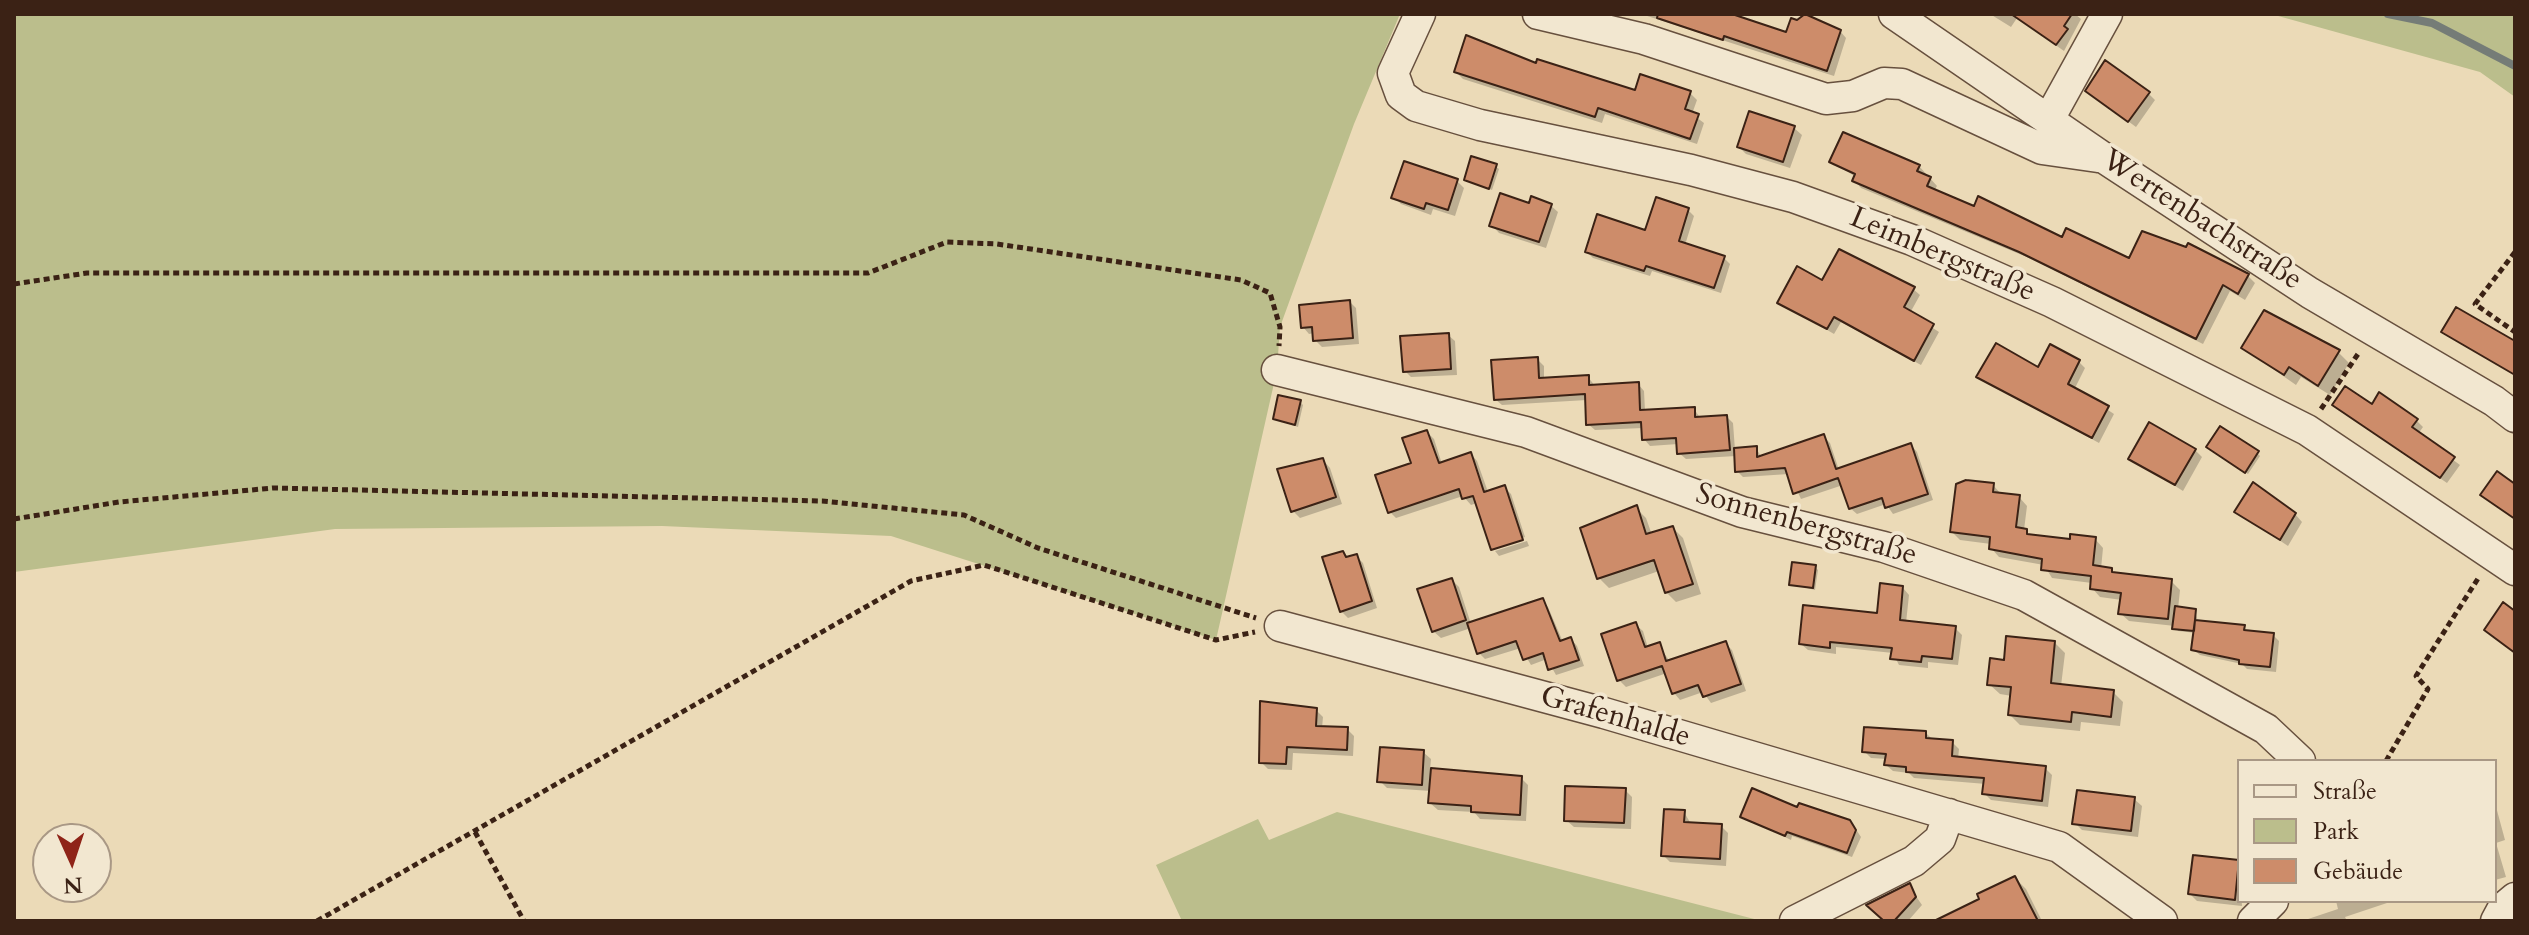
<!DOCTYPE html>
<html>
<head>
<meta charset="utf-8">
<style>
	body { margin:0 }
	#map { position:relative; width:2529px; height:935px; overflow:hidden; background:#ebdab7; font-family:Cardo,serif }
	canvas { display:block }
	.frame { position:absolute; inset:0; border:16px solid #3b2215; pointer-events:none }
	.legend { position:absolute; left:2237px; top:759px; width:260px; height:144px; box-sizing:border-box; background:#f2e7d0; border:2px solid #a99885; margin:0; padding:10px 14px; list-style:none; font-size:24px; color:#3b2215 }
	.legend li { display:flex; align-items:center; gap:16px; height:40px }
	.legend b { width:40px; border:2px solid #a99885 }
	.north { position:absolute; left:32px; top:823px; width:80px; height:80px; box-sizing:border-box; background:#f2e7d0; border:2px solid #a99885; border-radius:50%; rotate:177deg; font-size:22px; font-weight:700; line-height:32px; text-align:center; color:#3b2215 }
	.north::after { content:''; display:block; margin:auto; width:28px; height:36px; background:#8f2418; clip-path:polygon(50% 0,100% 100%,50% 72%,0 100%) }
</style>
</head>
<body>
<div id="map">
<canvas width="2529" height="935"></canvas>
<div class="frame"></div>
<ul class="legend">
<li><b style="height:10px;background:#f2e7d0"></b>Straße</li>
<li><b style="height:22px;background:#bbbe8c"></b>Park</li>
<li><b style="height:22px;background:#cd8c6a"></b>Gebäude</li>
</ul>
<div class="north">N</div>
</div>
<script>
const g = document.querySelector('canvas').getContext('2d');
g.lineJoin = 'round';
function paint(path, color) { g.fillStyle = color; g.fill(path, 'evenodd'); }
const shape = rows => new Path2D(rows.map(r => 'M' + r).join(''));
function stroke(path, color, width, dash) { g.strokeStyle = color; g.lineWidth = width; g.lineCap = dash ? 'butt' : 'round'; g.setLineDash(dash || []); g.stroke(path); }
function write(font, color, halo, rows, align = 'center') {
  g.font = font + ' Cardo,serif'; g.lineWidth = 7; g.setLineDash([]); g.textBaseline = 'middle'; g.strokeStyle = halo; g.fillStyle = color; for (const [text, x, y, turn = 0] of rows) {
    g.save(); g.translate(x, y); g.rotate((+turn || 0) * Math.PI / 180); g.textAlign = isNaN(turn) ? turn : align; if (halo) g.strokeText(text, 0, 0); g.fillText(text, 0, 0); g.restore();
  }
}
paint(shape([
	[14,14,1400,14,1354,124,1280,327,1277,370,1216,640,891,536,662,526,335,529,14,572],
	[2271,14,2515,14,2515,97,2480,72],
	[1337,812,1762,921,1182,921,1156,865,1258,819,1269,840]
]), '#bbbe8c');
paint(shape([
	[1641,14,1739,14,1738,18,1788,35,1840,31,1846,38,1834,76],
	[1990,14,2075,14,2081,19,2064,51,2017,18,2011,27],
	[1537,66,1636,93,1690,93,1697,100,1692,114,1704,123,1697,144,1605,114,1602,123,1463,79,1456,72],
	[2087,91,2148,93,2155,100,2136,127],
	[1794,128,1802,135,1790,168,1746,154,1739,147],
	[1832,162,1919,166,1937,186,1934,191,2063,239,2130,261,2248,276,2255,283,2245,300,2230,291,2203,344,2029,258,1861,188,1854,180,1856,177],
	[1495,166,1499,169,1492,190,1466,179],
	[1457,181,1464,188,1455,216,1433,209,1431,215,1401,204,1394,197],
	[1530,205,1550,205,1558,212,1546,248,1499,233,1492,225],
	[1688,210,1694,216,1685,245,1724,258,1730,264,1721,293,1652,271,1650,276,1593,258,1587,252,1647,232],
	[1823,283,1913,289,1920,295,1910,313,1939,332,1921,365,1841,322,1834,334,1780,302],
	[1350,302,1356,308,1359,344,1322,347,1315,340,1315,333,1309,334,1303,327],
	[1448,335,1455,341,1457,375,1411,377,1405,371],
	[2243,348,2338,352,2349,363,2330,395,2301,377,2296,385],
	[1537,359,1544,366,1544,379,1588,377,1595,386,1638,384,1644,391,1645,411,1694,409,1701,419,1727,417,1733,423,1735,450,1756,448,1762,458,1824,437,1830,443,1839,470,1911,445,1917,452,1933,500,1893,514,1886,504,1857,514,1850,508,1843,485,1801,499,1789,474,1743,477,1737,471,1736,456,1686,459,1679,453,1678,444,1650,446,1644,439,1643,428,1595,430,1588,424,1587,400,1502,405,1495,399],
	[2079,362,2085,368,2075,388,2114,414,2099,443,1979,377],
	[1300,402,1303,405,1298,427,1275,419],
	[2372,406,2416,420,2423,427,2418,434,2460,465,2447,483,2341,411],
	[1427,432,1434,439,1442,464,1471,454,1477,461,1488,492,1504,487,1511,494,1525,537,1494,547,1494,550,1477,503,1471,505,1463,496,1396,518,1390,512],
	[2195,450,2202,457,2183,491,2131,458],
	[2211,450,2257,453,2260,456,2248,474],
	[1323,460,1330,468,1342,504,1300,518,1293,511],
	[1993,485,2001,494,2019,497,2027,506,2024,530,2032,537,2071,541,2095,539,2103,548,2101,569,2116,575,2171,581,2180,590,2178,609,2195,611,2198,622,2244,627,2249,633,2273,635,2279,641,2276,672,2247,669,2242,664,2200,655,2194,650,2196,633,2178,631,2175,626,2129,621,2120,613,2122,600,2100,597,2092,588,2092,583,2052,578,2044,565,1999,557,1991,548,1991,544,1960,540,1952,532],
	[1636,508,1646,518,1652,535,1673,528,1683,538,1701,594,1676,602,1666,592,1659,571,1609,588,1599,578],
	[2237,512,2295,514,2302,522,2288,546],
	[1527,541,1529,546,1499,556,1495,551],
	[1343,553,1349,558,1356,556,1363,563,1377,608,1348,618,1341,611],
	[1815,567,1818,570,1815,590,1791,584],
	[1452,580,1459,587,1471,624,1542,600,1548,607,1563,642,1571,639,1577,646,1584,666,1556,675,1547,659,1531,665,1521,648,1485,659,1479,653,1471,628,1441,638,1433,631],
	[1903,588,1909,595,1906,623,1955,628,1962,635,1958,665,1928,662,1928,668,1899,665,1893,653,1836,647,1836,654,1808,650,1801,644,1878,615],
	[1636,625,1643,631,1648,648,1659,645,1670,662,1725,643,1732,650,1746,691,1711,703,1703,692,1680,700,1674,693,1667,673,1626,687,1619,680],
	[2055,643,2065,653,2061,686,2113,692,2123,702,2120,726,2081,722,2080,731,2020,725,2010,715,2012,696,2000,694,1989,684],
	[1316,710,1323,717,1322,728,1347,729,1354,736,1353,756,1293,753,1292,770,1268,769,1261,762],
	[1926,733,1932,739,1952,742,1959,749,1958,759,2045,768,2052,775,2048,807,1991,800,1985,794,1986,784,1914,778,1909,773,1893,771,1886,765,1887,759,1871,758,1864,751],
	[1423,752,1431,759,1430,770,1521,778,1528,785,1526,821,1480,819,1474,812,1438,810,1430,803,1431,791,1387,788,1380,781],
	[1625,790,1632,797,1631,829,1574,827,1566,820],
	[2134,799,2142,806,2138,837,2082,830,2075,823],
	[2495,803,2505,840,2496,843,2506,877,2495,880],
	[1799,809,1855,828,1861,837,1852,857,1792,836,1791,840,1742,816],
	[1684,812,1691,824,1721,826,1728,833,1726,866,1670,862,1663,855],
	[2195,857,2239,862,2242,906,2197,901,2190,894],
	[2015,878,2026,889,2042,921,1965,921],
	[1909,886,1922,905,1908,921,1886,921],
	[2336,901,2393,901,2345,917,2347,921,2302,921,2338,909]
]), '#0003');
stroke(shape([
	[2388,14,2432,23,2515,66]
]), '#757c77', 8);
const building = shape([
	[1658,14,1732,14,1786,32,1791,18,1797,20,1805,14,1841,30,1827,71,1724,36,1723,40,1657,18,1658,14],
	[2011,14,2072,14,2064,26,2068,29,2056,45,2011,14],
	[1466,35,1536,63,1537,59,1635,90,1640,74,1691,91,1685,109,1699,114,1690,139,1598,108,1595,117,1454,72,1466,35],
	[2105,60,2150,92,2128,122,2085,91,2105,60],
	[1749,111,1795,126,1783,162,1737,147,1749,111],
	[1843,132,1920,165,1917,171,1931,177,1927,186,1974,206,1978,196,2062,237,2066,228,2129,258,2142,231,2186,247,2188,243,2249,274,2238,294,2223,285,2196,339,2019,252,1852,181,1855,174,1829,162,1843,132],
	[1471,156,1497,164,1489,189,1464,180,1471,156],
	[1404,161,1458,179,1448,210,1426,203,1424,209,1391,198,1404,161],
	[1500,193,1529,203,1531,196,1552,204,1539,242,1489,226,1500,193],
	[1656,197,1689,208,1679,241,1725,256,1714,288,1646,266,1644,271,1585,252,1597,214,1645,230,1656,197],
	[1839,249,1915,287,1904,307,1934,324,1914,361,1834,317,1827,329,1777,303,1797,266,1822,280,1839,249],
	[1350,300,1353,338,1313,341,1312,327,1301,328,1299,305,1350,300],
	[2456,307,2515,341,2515,375,2441,332,2456,307],
	[2264,310,2340,350,2318,386,2289,367,2284,375,2241,348,2264,310],
	[1449,333,1451,369,1403,372,1400,336,1449,333],
	[1996,343,2038,367,2050,344,2080,360,2068,384,2109,406,2092,438,1976,377,1996,343],
	[1538,357,1539,378,1589,375,1589,385,1639,382,1640,410,1695,407,1695,417,1727,415,1730,450,1677,454,1676,438,1642,440,1641,422,1586,425,1585,394,1494,400,1491,360,1538,357],
	[2345,386,2372,404,2379,392,2418,419,2412,427,2455,457,2440,478,2332,405,2345,386],
	[1278,395,1301,400,1295,425,1273,419,1278,395],
	[2149,422,2196,449,2175,485,2128,459,2149,422],
	[2220,426,2259,451,2245,473,2206,447,2220,426],
	[1427,430,1439,463,1471,452,1484,492,1505,485,1523,540,1491,550,1473,496,1462,499,1459,489,1388,513,1375,475,1411,463,1402,438,1427,430],
	[1824,434,1836,469,1911,443,1928,494,1885,508,1882,498,1849,509,1838,478,1793,494,1785,468,1735,472,1734,448,1757,446,1757,457,1824,434],
	[1323,458,1336,497,1291,512,1277,469,1323,458],
	[2497,471,2515,484,2515,519,2480,495,2497,471],
	[1966,480,1994,483,1993,492,2020,495,2016,527,2027,529,2027,534,2070,539,2070,534,2096,537,2093,565,2112,568,2112,572,2172,579,2168,619,2118,614,2121,593,2090,589,2091,576,2041,570,2042,559,1989,549,1990,537,1950,532,1956,484,1966,480],
	[2253,482,2296,513,2280,540,2234,512,2253,482],
	[1637,505,1646,534,1673,526,1693,584,1665,593,1654,560,1597,579,1580,528,1637,505],
	[1343,551,1346,557,1357,554,1372,601,1340,612,1322,557,1343,551],
	[1792,562,1816,565,1813,588,1789,585,1792,562],
	[1452,578,1466,620,1432,632,1417,589,1452,578],
	[1880,583,1903,586,1900,620,1956,626,1952,659,1922,656,1921,662,1890,659,1892,648,1830,642,1830,648,1799,644,1803,605,1877,613,1880,583],
	[1543,598,1560,641,1571,637,1579,660,1548,670,1543,653,1523,660,1516,641,1477,654,1467,623,1543,598],
	[2503,602,2515,611,2515,653,2484,630,2503,602],
	[2175,606,2196,609,2194,631,2172,629,2175,606],
	[2195,620,2245,625,2244,630,2274,633,2270,667,2239,664,2239,660,2191,650,2195,620],
	[1636,622,1645,647,1660,642,1666,661,1726,641,1741,684,1703,697,1698,685,1672,694,1662,666,1617,681,1601,634,1636,622],
	[2006,636,2055,641,2051,683,2114,690,2111,717,2072,712,2071,722,2008,715,2011,687,1987,685,1990,658,2004,660,2006,636],
	[1260,701,1317,708,1316,726,1348,727,1347,750,1287,747,1286,764,1259,763,1260,701],
	[1864,727,1926,731,1926,738,1953,740,1952,756,2046,766,2042,801,1982,794,1984,778,1906,772,1906,767,1884,765,1886,754,1862,752,1864,727],
	[1380,747,1424,750,1422,785,1377,782,1380,747],
	[1431,768,1522,776,1520,815,1471,812,1471,806,1428,803,1431,768],
	[1565,786,1626,788,1624,823,1564,821,1565,786],
	[1752,788,1797,807,1799,803,1850,820,1856,830,1847,853,1787,832,1785,836,1740,817,1752,788],
	[2077,790,2135,797,2131,831,2072,824,2077,790],
	[1664,809,1685,810,1684,822,1722,824,1720,859,1661,856,1664,809],
	[2193,855,2239,860,2235,900,2188,894,2193,855],
	[2015,876,2038,921,1934,921,1979,899,1977,894,2015,876],
	[1910,883,1916,897,1894,921,1884,921,1866,905,1910,883]
]);
paint(building, '#cd8c6a');
stroke(building, '#3b2215', 2);
const minor = shape([
	[1420,14,1393,73,1401,95,1416,106,1480,125,1691,170,1793,197,1912,240,2052,302,2307,430,2515,570],
	[1538,14,1644,39,1826,99,1853,96,1884,83,1902,84,2042,149,2098,157],
	[1894,14,2104,158,2310,293,2494,401,2515,417],
	[2049,119,2107,14],
	[1277,370,1526,432,1742,512,1884,547,2024,595,2266,729,2300,761],
	[1280,626,1604,713,2059,847,2162,921],
	[1795,921,1914,861,1940,839,1949,814],
	[2253,921,2273,901],
	[2496,921,2503,908,2515,898]
]);
stroke(minor, '#67503e', 33);
stroke(shape([
	[2515,252,2475,304,2515,332],
	[14,284,87,273,868,273,947,242,997,244,1241,280,1270,293,1280,327,1279,346],
	[2321,409,2360,351],
	[14,519,119,502,273,488,822,501,964,515,1038,548,1256,618],
	[2386,761,2428,689,2416,676,2479,577],
	[475,832,524,921],
	[317,921,911,581,984,565,1216,640,1255,632]
]), '#3b2215', 5, [6, 4]);
stroke(minor, '#f2e7d0', 30);
write('30px', '#3b2215', '#f2e7d0', [
	["Wertenbachstraße",2201,221,33],
	["Leimbergstraße",1942,256,23],
	["Sonnenbergstraße",1806,526,16],
	["Grafenhalde",1615,718,16]
]);
</script>
</body>
</html>
